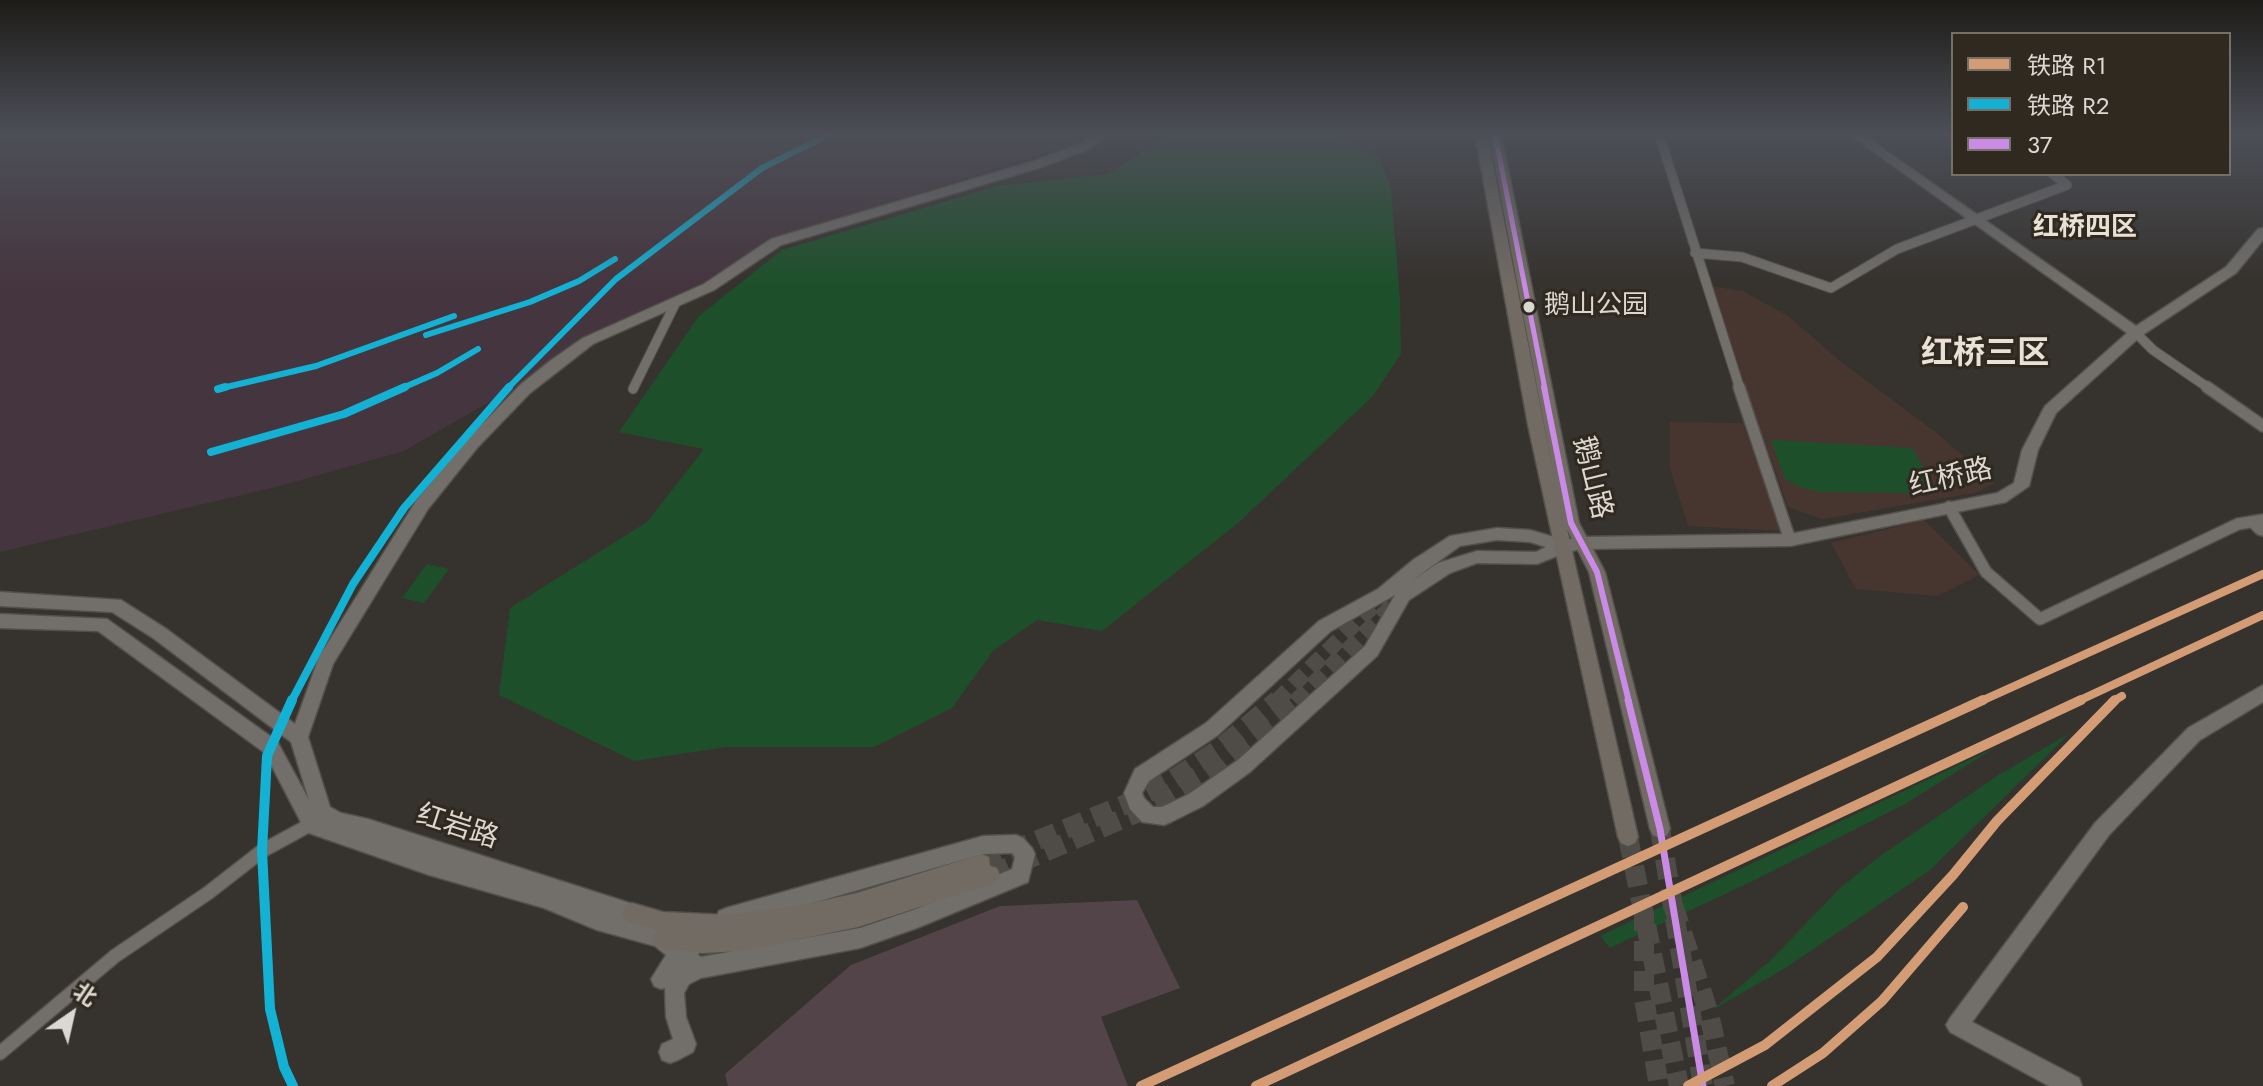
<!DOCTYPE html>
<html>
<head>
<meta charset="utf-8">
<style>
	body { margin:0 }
	#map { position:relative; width:2263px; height:1086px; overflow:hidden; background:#36322e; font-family:Jost,"Noto Sans SC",sans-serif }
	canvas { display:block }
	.legend { position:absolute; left:1951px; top:32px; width:280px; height:144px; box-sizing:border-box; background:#302920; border:2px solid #746f67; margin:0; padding:10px 14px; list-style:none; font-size:24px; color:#dbd7d1 }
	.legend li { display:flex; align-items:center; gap:16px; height:40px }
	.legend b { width:40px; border:2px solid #746f67 }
	.north { position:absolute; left:32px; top:974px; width:80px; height:80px; -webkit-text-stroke:6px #302920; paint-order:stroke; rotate:34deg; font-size:22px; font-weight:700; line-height:32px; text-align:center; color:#dbd7d1 }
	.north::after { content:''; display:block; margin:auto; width:28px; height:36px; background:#dbd7d1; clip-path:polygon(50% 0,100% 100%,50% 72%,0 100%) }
</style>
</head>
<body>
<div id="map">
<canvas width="2263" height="1086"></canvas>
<ul class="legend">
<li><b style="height:10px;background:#d39c74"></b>铁路 R1</li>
<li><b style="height:10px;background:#13b2d5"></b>铁路 R2</li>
<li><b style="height:10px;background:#ca8be6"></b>37</li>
</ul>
<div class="north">北</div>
</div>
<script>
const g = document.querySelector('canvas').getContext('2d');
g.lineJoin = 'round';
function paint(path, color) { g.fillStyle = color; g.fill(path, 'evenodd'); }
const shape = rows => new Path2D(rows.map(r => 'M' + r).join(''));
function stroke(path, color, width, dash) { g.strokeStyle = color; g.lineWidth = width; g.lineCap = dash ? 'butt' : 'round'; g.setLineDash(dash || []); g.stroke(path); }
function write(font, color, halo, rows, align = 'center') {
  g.font = font + ' Jost,"Noto Sans SC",sans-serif'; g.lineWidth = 6; g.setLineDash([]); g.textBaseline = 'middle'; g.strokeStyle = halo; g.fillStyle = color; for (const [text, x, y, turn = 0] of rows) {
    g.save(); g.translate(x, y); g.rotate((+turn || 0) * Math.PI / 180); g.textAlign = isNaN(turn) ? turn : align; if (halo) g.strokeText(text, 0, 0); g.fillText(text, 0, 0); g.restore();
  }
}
paint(shape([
	[0,134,1095,134,1086,140,768,241,692,290,644,309,577,343,550,360,515,392,486,404,404,451,276,487,0,552]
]), '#45353e');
paint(shape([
	[1710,286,1743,291,1788,316,1840,361,1933,430,1995,483,1975,493,1822,519,1788,507],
	[1670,422,1743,423,1781,531,1688,526,1670,468],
	[1924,520,1979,575,1937,596,1856,589,1831,543]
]), '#473630');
paint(shape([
	[1170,134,1334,134,1379,157,1391,189,1400,300,1401,354,1373,396,1238,523,1102,631,1037,620,993,651,952,708,874,747,726,747,634,761,499,695,510,608,647,522,704,449,619,432,699,316,782,250,998,186,1108,174],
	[1771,440,1912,448,1939,493,1819,492,1800,487,1785,479],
	[427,564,449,569,424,603,402,598],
	[2070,733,1930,870,1784,969,1712,1010,1771,960,1840,888,1880,856,1997,776],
	[1996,747,1905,804,1757,879,1610,948,1600,936]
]), '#1d502a');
paint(shape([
	[1137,900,1180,988,1101,1017,1128,1086,728,1086,725,1074,851,965,1000,906]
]), '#524449');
stroke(shape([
	[1673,905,1709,1014,1725,1086],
	[1644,911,1644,998,1659,1086]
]), '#4f4b46', 20, [20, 10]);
stroke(shape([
	[1276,702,1383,596],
	[1295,702,1396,602]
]), '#4f4b46', 16, [16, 8]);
stroke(shape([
	[1660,829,1703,1086],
	[1628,837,1679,1086],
	[982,863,1124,805,1174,779,1221,748,1278,700],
	[990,875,1141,811,1222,761,1297,700]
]), '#4f4b46', 20, [20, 10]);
const streetFar2 = shape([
	[1659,134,1740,389],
	[1695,253,1742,257,1831,288,1897,249,2067,185,2053,174],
	[2136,333,2153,350,2210,389],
	[633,389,675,304]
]);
const streetFar1 = shape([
	[1739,387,1790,540],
	[2207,387,2263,426],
	[1949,507,1986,572,2040,619,2238,524,2263,520]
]);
const street = shape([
	[0,1053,115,956,208,893,262,851,315,822]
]);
const secondary = shape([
	[1096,134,1109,134,1087,150,1042,167,781,245,714,290,593,344,530,393,477,448,428,509,333,664,308,737,330,807,341,813,368,819,639,906,642,913,636,921,668,931,683,943,691,939,698,942,701,949,698,955,701,957,860,928,916,909,1012,869,1015,857,1012,853,983,854,726,928,719,925,716,918,719,911,726,908,983,836,1016,835,1023,838,1032,848,1035,854,1028,882,917,928,860,948,701,978,689,984,684,993,686,1017,696,1044,693,1052,678,1060,670,1063,662,1060,659,1052,662,1044,673,1039,666,1017,665,988,661,989,654,986,651,979,666,955,655,946,597,930,544,908,429,875,306,832,265,753,98,631,0,628,0,614,107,619,277,741,309,800,291,742,153,638,112,612,0,606,0,592,121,600,165,628,295,724,319,657,416,501,467,440,520,385,550,361,583,338,704,284,771,239,1034,161,1079,144,1096,134],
	[1849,134,1862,134,2136,326,2226,267,2258,229,2263,228,2263,240,2236,273,2141,336,2056,413,2038,450,2029,486,2006,502,1790,546,1582,549,1567,552,1537,564,1477,563,1450,573,1409,600,1377,656,1250,772,1203,806,1171,822,1164,825,1142,822,1130,809,1124,793,1135,769,1206,723,1319,621,1378,589,1413,560,1450,536,1497,528,1530,530,1564,540,1582,537,1790,534,1997,493,2014,483,2022,450,2045,406,2127,333,1849,134],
	[1497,540,1530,542,1546,547,1536,552,1477,551,1438,563,1410,582,1460,546,1497,540],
	[1395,595,1365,646,1238,760,1189,794,1162,807,1153,807,1144,798,1142,793,1149,781,1218,735,1331,631,1395,595],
	[2253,516,2263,521,2263,536,2257,534,2245,522,2253,516],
	[2263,685,2263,702,2200,740,2109,835,1972,1022,2079,1078,2082,1086,2049,1086,1950,1032,1946,1025,1950,1018,2095,823,2188,728,2263,685]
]);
const primary = shape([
	[1475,134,1487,134,1554,476,1489,134,1501,134,1579,523,1605,572,1670,829,1667,835,1660,838,1653,835,1650,829,1589,572,1567,529,1638,837,1635,843,1628,846,1621,843,1618,837,1528,425,1475,134],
	[982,854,989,857,990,866,997,868,1000,875,997,882,858,927,742,951,702,953,661,948,654,945,651,938,657,930,625,920,622,913,625,906,632,903,663,912,726,915,798,906,857,893,982,854]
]);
stroke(streetFar2, '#53504b', 11);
stroke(streetFar1, '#53504b', 14);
stroke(street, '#53504b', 16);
stroke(secondary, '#53504b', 3);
stroke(primary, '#53504b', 3);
stroke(streetFar2, '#726f6b', 9);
stroke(streetFar1, '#726f6b', 11);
stroke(street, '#726f6b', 13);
paint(secondary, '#726f6b');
paint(primary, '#716b64');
stroke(shape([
	[1495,134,1545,389]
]), '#ca8be6', 5);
stroke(shape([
	[1544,387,1571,523,1597,572,1629,702]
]), '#ca8be6', 6);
stroke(shape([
	[1628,700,1660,829,1703,1086]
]), '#ca8be6', 7);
stroke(shape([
	[1979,702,2263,574],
	[2076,702,2263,615],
	[2112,702,2122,696]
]), '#d39c74', 8);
stroke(shape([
	[1141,1086,1983,700],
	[1256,1086,2081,700],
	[1688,1086,1765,1045,1877,957,1953,875,1997,821,2115,700],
	[1772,1086,1823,1053,1882,1001,1963,907]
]), '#d39c74', 10);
stroke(shape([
	[426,335,530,302,579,281,615,259],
	[218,389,316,366,454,316],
	[400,389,437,373,478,349],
	[507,389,616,279,762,168,830,134]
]), '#13b2d5', 6);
stroke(shape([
	[218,389,225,387],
	[211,452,344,414,405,387],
	[291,702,353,584,404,508,509,387]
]), '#13b2d5', 8);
stroke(shape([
	[292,700,267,756,262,851,270,1009,284,1067,293,1086]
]), '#13b2d5', 10);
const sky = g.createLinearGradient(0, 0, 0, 286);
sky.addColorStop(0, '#1e1c19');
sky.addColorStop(0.47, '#4c4f57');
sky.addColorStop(1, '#4c4f5700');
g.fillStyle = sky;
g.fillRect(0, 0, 2263, 286);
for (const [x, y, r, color] of [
	[1529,307,7,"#dbd7d1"]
]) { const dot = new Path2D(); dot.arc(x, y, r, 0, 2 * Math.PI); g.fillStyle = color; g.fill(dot); stroke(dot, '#302920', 3); }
write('bold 26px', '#eae1d6', '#302920', [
	["红桥四区",2085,229]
]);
write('26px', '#dbd7d1', '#302920', [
	["鹅山公园",1544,307]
], 'left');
write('28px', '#dbd7d1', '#302920', [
	["鹅山路",1591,478,76],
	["红桥路",1951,479,-13],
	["红岩路",457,828,18]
]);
write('bold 32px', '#eae1d6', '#302920', [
	["红桥三区",1985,355]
]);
</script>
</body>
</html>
